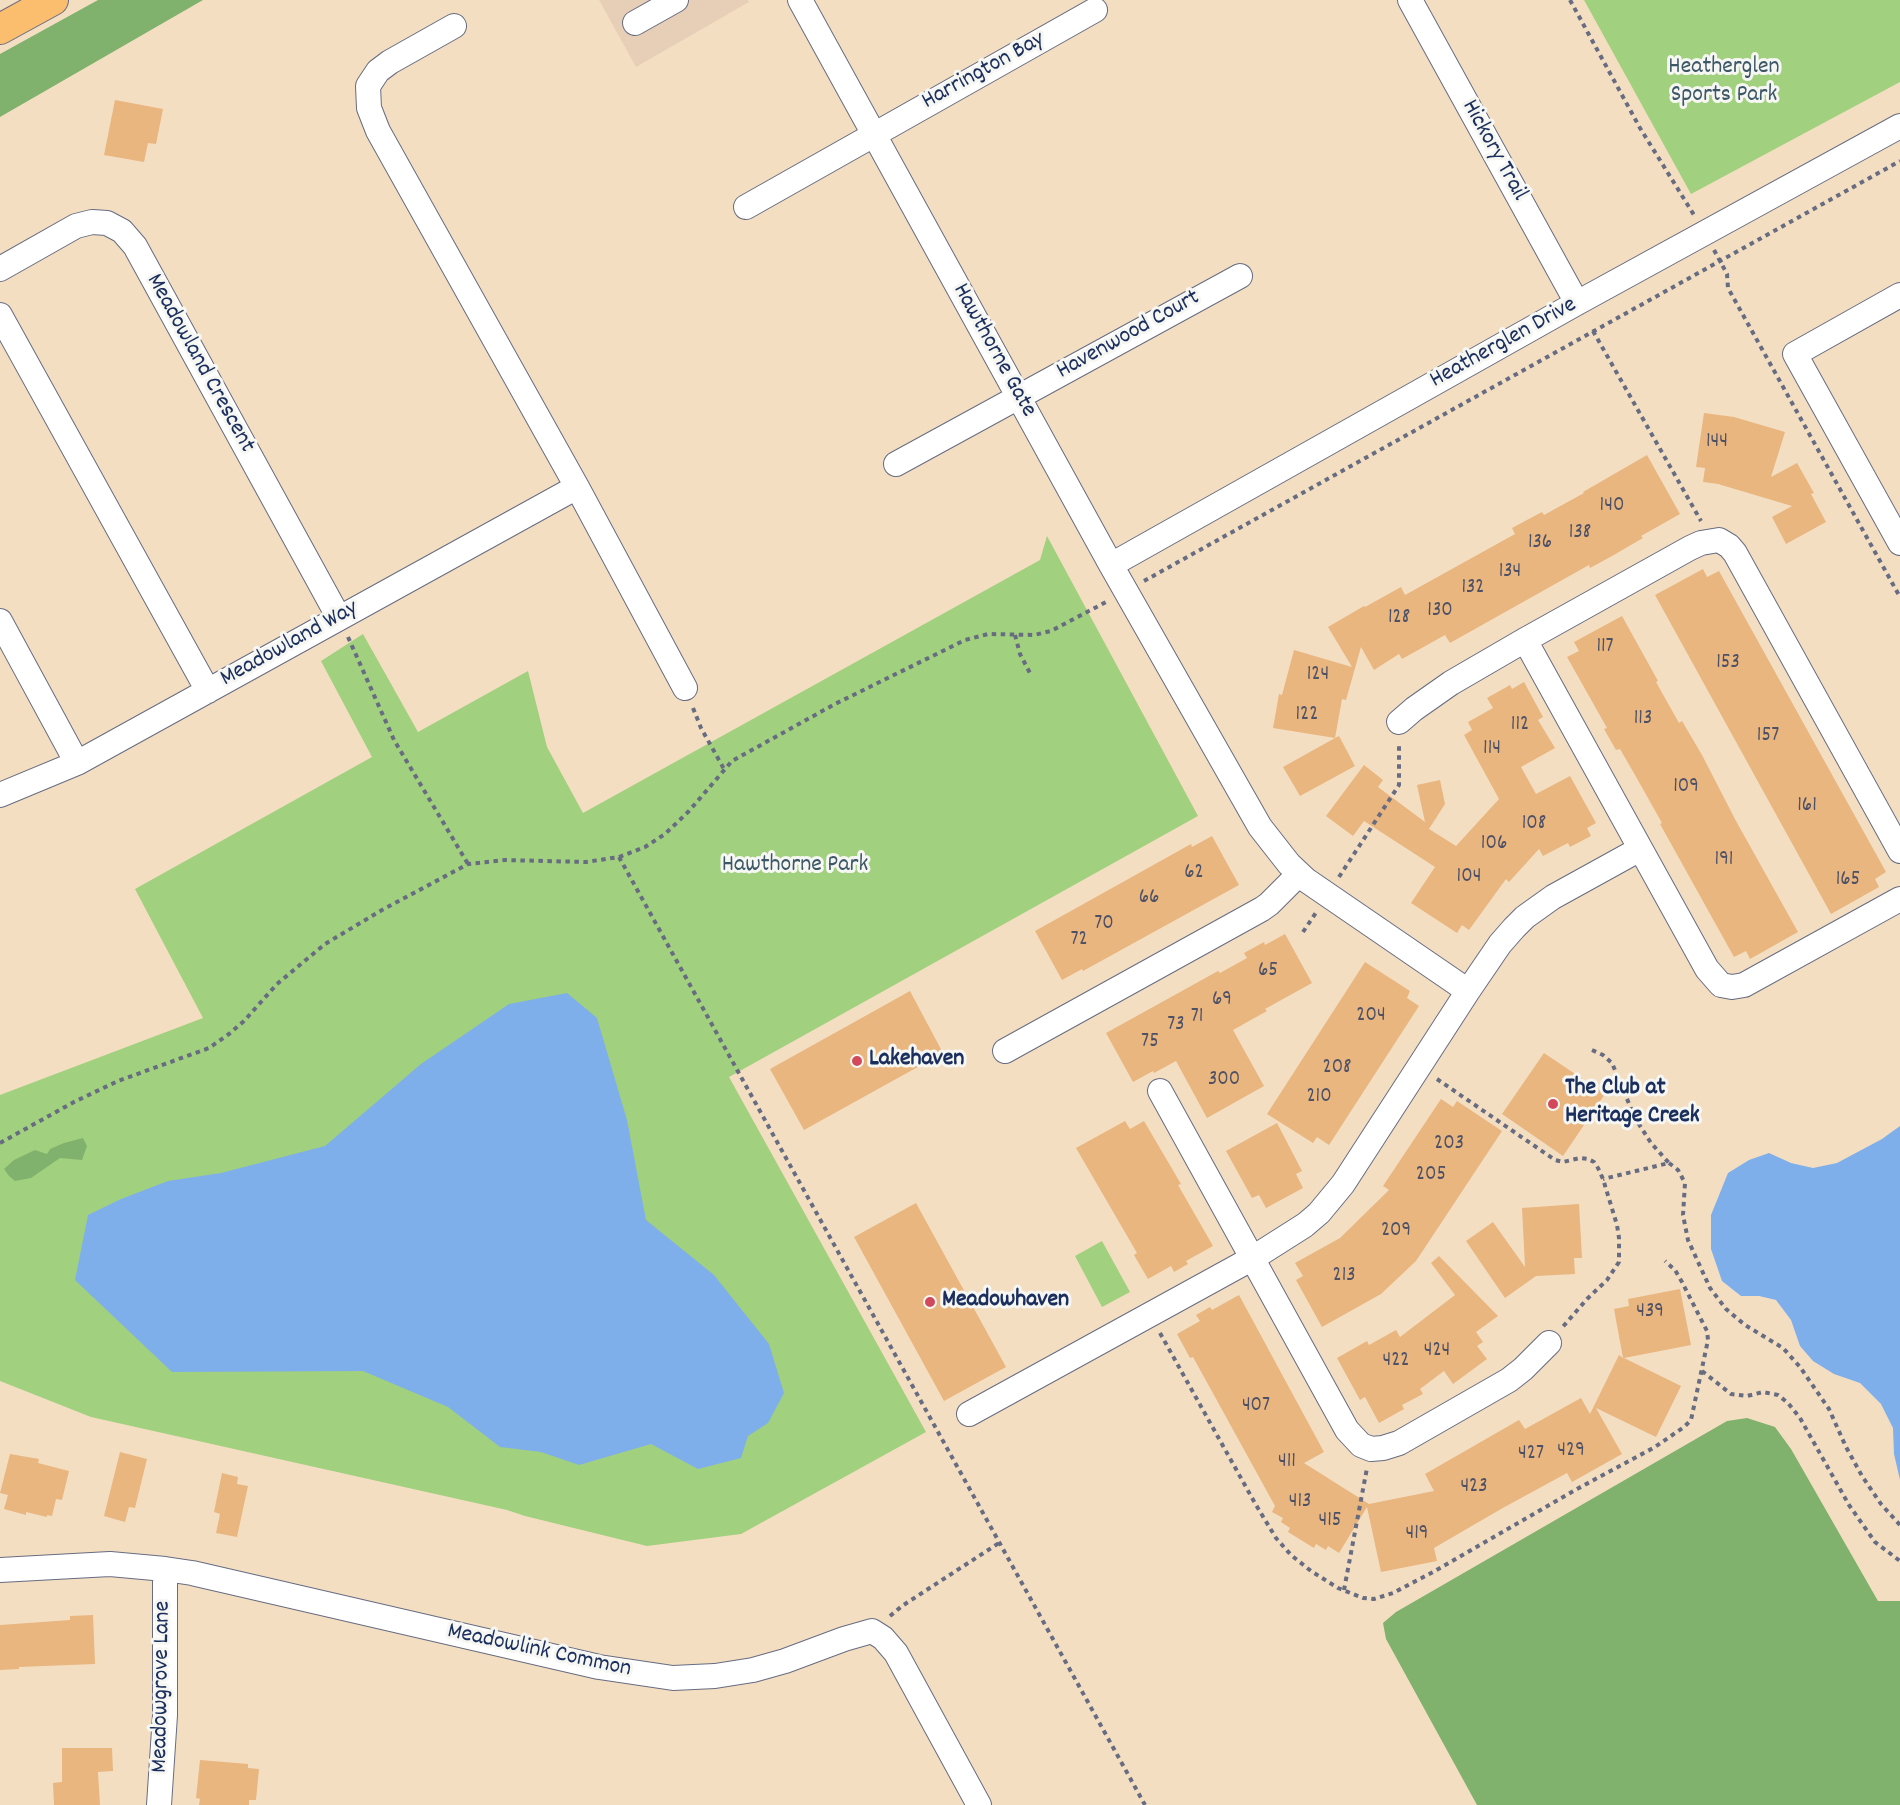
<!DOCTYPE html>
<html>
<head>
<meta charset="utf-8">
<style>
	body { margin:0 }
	canvas { display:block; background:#f3dec2 }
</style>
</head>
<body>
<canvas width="1900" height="1805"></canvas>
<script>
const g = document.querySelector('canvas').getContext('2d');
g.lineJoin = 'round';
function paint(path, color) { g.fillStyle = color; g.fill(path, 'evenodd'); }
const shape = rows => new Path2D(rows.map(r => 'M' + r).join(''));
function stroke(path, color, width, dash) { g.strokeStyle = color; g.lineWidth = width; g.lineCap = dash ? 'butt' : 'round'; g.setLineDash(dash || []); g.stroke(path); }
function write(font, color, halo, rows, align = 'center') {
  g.font = font + ' Dekko,sans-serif'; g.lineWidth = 6; g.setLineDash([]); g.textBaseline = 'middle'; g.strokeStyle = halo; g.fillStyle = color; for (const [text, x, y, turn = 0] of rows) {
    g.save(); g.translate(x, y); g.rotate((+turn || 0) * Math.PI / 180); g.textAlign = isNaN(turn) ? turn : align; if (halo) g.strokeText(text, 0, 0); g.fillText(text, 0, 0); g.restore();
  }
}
paint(shape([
	[599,0,748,0,749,2,636,67]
]), '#e7cfb7');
paint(shape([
	[1584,0,1900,0,1900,82,1691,194],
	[1047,536,1198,816,729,1077,926,1432,741,1534,647,1546,525,1516,507,1510,91,1417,0,1381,0,1095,203,1018,135,889,372,757,321,661,363,634,418,732,528,671,547,747,583,813,1040,560],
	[1102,1241,1130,1292,1102,1307,1075,1256]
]), '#a1d07e');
paint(shape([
	[98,0,203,0,0,117,0,54],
	[83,1138,87,1146,82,1160,60,1158,31,1178,15,1181,9,1176,4,1169,14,1160,35,1150,47,1154,50,1149,64,1143],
	[1747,1418,1775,1427,1791,1449,1878,1601,1900,1601,1900,1805,1477,1805,1386,1639,1383,1623,1396,1612,1727,1421]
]), '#80b26d');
paint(shape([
	[567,993,597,1018,627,1120,646,1220,714,1275,769,1344,784,1393,768,1423,748,1436,741,1458,698,1469,651,1444,579,1465,541,1452,500,1447,448,1407,363,1371,172,1372,75,1280,88,1215,121,1199,168,1181,221,1173,325,1146,421,1064,509,1004],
	[1900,1126,1900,1480,1894,1454,1893,1428,1881,1404,1860,1383,1834,1374,1813,1361,1800,1346,1791,1320,1776,1300,1759,1296,1741,1296,1722,1281,1711,1249,1711,1215,1728,1173,1749,1160,1769,1153,1791,1163,1813,1168,1837,1163,1882,1139]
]), '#7fafea');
paint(shape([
	[115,100,163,109,156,144,148,143,144,162,104,155],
	[1704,413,1734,417,1785,432,1771,477,1797,463,1814,493,1811,494,1826,522,1786,544,1772,517,1792,506,1718,484,1703,482,1705,468,1696,467],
	[1647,455,1680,514,1641,536,1643,538,1612,556,1590,568,1589,565,1450,643,1445,635,1402,659,1399,654,1374,670,1361,647,1346,700,1342,699,1335,738,1339,736,1355,766,1300,796,1283,767,1335,738,1273,728,1279,694,1282,695,1294,650,1352,667,1328,627,1364,606,1365,607,1401,587,1405,595,1515,534,1512,528,1542,512,1544,515,1584,493,1583,492],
	[1703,569,1707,577,1719,571,1886,872,1875,879,1879,887,1831,914,1655,595],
	[1622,616,1658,681,1656,682,1679,723,1682,721,1702,755,1736,821,1798,932,1750,959,1746,951,1734,957,1660,824,1662,823,1635,775,1620,749,1616,750,1604,729,1607,728,1567,657,1579,651,1574,642],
	[1524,682,1543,717,1538,720,1555,748,1521,767,1536,794,1570,776,1596,823,1587,828,1591,836,1570,847,1568,843,1543,856,1539,849,1509,882,1506,879,1469,930,1462,925,1457,933,1411,903,1435,867,1364,821,1353,836,1326,816,1364,765,1383,780,1378,787,1425,822,1417,785,1440,780,1445,804,1429,829,1456,846,1499,799,1464,735,1472,730,1468,722,1493,708,1487,698,1510,685,1512,689],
	[1212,836,1239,885,1083,971,1082,969,1062,980,1035,931,1191,844,1192,847],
	[1285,934,1312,983,1265,1009,1267,1011,1233,1030,1264,1086,1207,1118,1176,1061,1154,1073,1153,1071,1133,1082,1106,1033,1218,971,1220,973,1247,958,1244,953,1264,942,1265,945],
	[1365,962,1410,991,1407,998,1419,1006,1329,1145,1317,1137,1313,1143,1267,1114],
	[910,991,943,1053,804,1130,770,1069],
	[1544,1053,1605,1094,1563,1156,1502,1114],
	[1441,1099,1453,1107,1457,1101,1502,1131,1416,1261,1381,1294,1322,1327,1296,1280,1303,1276,1295,1263,1340,1238,1389,1190,1383,1186],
	[1125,1121,1130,1129,1144,1121,1181,1184,1178,1185,1213,1246,1186,1261,1188,1264,1174,1272,1171,1266,1148,1279,1134,1255,1137,1253,1076,1148],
	[1277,1123,1302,1171,1296,1174,1303,1188,1266,1208,1259,1195,1252,1198,1226,1151],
	[916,1203,1006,1367,944,1401,854,1237],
	[1579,1204,1582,1258,1574,1258,1575,1274,1536,1276,1505,1298,1466,1241,1493,1222,1525,1267,1522,1208],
	[1439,1256,1498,1316,1476,1332,1483,1342,1477,1346,1487,1359,1453,1384,1444,1371,1420,1389,1423,1394,1402,1405,1404,1409,1379,1423,1365,1397,1360,1400,1337,1358,1367,1341,1369,1345,1396,1330,1400,1337,1455,1295,1431,1263],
	[1680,1289,1691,1345,1624,1358,1681,1386,1656,1437,1596,1408,1622,1454,1572,1482,1567,1473,1501,1509,1434,1548,1437,1561,1381,1572,1367,1507,1339,1553,1328,1546,1326,1550,1316,1544,1314,1548,1288,1532,1290,1528,1281,1522,1283,1518,1272,1512,1275,1506,1193,1357,1190,1358,1177,1334,1200,1321,1196,1315,1210,1307,1212,1310,1239,1295,1324,1452,1304,1463,1369,1504,1434,1491,1425,1474,1519,1420,1525,1429,1581,1398,1590,1414,1619,1355,1623,1358,1614,1309,1629,1306,1628,1299],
	[120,1452,147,1459,135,1508,129,1507,125,1522,104,1516],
	[10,1454,39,1459,38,1463,69,1471,62,1500,56,1499,52,1516,47,1515,47,1517,26,1512,26,1515,4,1509,8,1495,0,1493],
	[222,1473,238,1477,237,1484,248,1486,237,1537,216,1533,220,1514,214,1512],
	[93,1615,95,1664,19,1667,19,1669,0,1670,0,1625,70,1620,70,1616],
	[62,1748,112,1748,113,1771,98,1772,100,1805,54,1805,53,1783,62,1782],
	[200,1760,248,1764,248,1768,259,1769,256,1800,249,1800,249,1805,199,1805,200,1799,196,1798]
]), '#e9b67f');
const minor = shape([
	[800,0,1111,565,1260,827,1289,864,1306,880,1468,991],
	[1410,0,1577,303],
	[635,23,676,0],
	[454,26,390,62,378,71,368,86,369,108,378,131,577,487,685,688],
	[746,207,1095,10],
	[0,269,76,226,92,222,107,223,122,231,135,246,339,618],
	[1900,295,1795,354,1900,543],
	[0,315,208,691],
	[896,464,1240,276],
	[1111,565,1577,303,1900,126],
	[0,621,77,763],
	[1525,640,1707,969,1721,985,1732,987,1744,985,1900,899],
	[1399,722,1414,709,1451,683,1525,640,1690,548,1701,543,1719,540,1729,546,1735,553,1900,851],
	[0,795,77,763,577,487],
	[1005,1051,1262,909,1269,904,1299,874],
	[1160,1091,1347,1430,1361,1445,1371,1449,1383,1448,1399,1443,1509,1380,1523,1369,1549,1343],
	[969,1414,1253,1258,1305,1225,1319,1213,1343,1184,1468,991,1500,944,1514,928,1525,917,1553,897,1640,849],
	[0,1570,110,1564,165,1569,192,1573,599,1667,673,1678,715,1676,753,1670,785,1661,844,1639,872,1631,883,1638,896,1653,979,1805],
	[159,1805,165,1715,165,1569]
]);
const major = shape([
	[0,29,53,0]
]);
stroke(minor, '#676c81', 26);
stroke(major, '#676c81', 32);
stroke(shape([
	[1570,0,1640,128,1694,215],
	[1714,250,1727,274,1728,288,1900,597],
	[1593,331,1701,521],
	[1144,581,1900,161],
	[1015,635,1020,654,1031,675],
	[348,637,394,740,468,864],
	[693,708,701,728,724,769],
	[619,857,1145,1805],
	[1339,877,1399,785,1399,743],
	[1303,932,1317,911],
	[1592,1050,1603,1055,1612,1063,1635,1118,1651,1143,1669,1163,1603,1179],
	[1437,1079,1555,1160,1563,1162,1580,1158,1588,1159,1594,1162,1598,1168,1603,1179,1617,1225,1619,1238,1619,1262,1607,1280,1587,1299,1561,1329],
	[0,1143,74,1102,118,1081,209,1048,229,1034,244,1021,277,984,325,944,382,910,468,864,505,860,586,862,619,857,645,847,665,834,689,811,732,761,835,704,965,640,988,634,1034,635,1051,631,1106,602],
	[1669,1163,1678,1170,1685,1183,1683,1215,1688,1240,1710,1288,1726,1309,1745,1325,1783,1348,1800,1367,1829,1409,1846,1447,1862,1476,1881,1504,1900,1525],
	[1160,1333,1256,1505,1276,1538,1291,1555,1311,1571,1338,1588,1363,1598,1374,1599,1393,1593,1433,1572,1577,1489,1655,1447,1684,1427,1691,1420,1708,1340,1707,1331,1682,1282,1675,1270,1665,1261],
	[1702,1371,1731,1394,1747,1396,1763,1392,1778,1395,1788,1403,1800,1418,1849,1505,1875,1542,1900,1561],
	[1344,1590,1367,1468],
	[890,1616,902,1606,999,1543]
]), '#676c81', 4, [4.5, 4.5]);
stroke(minor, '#fff', 24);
stroke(major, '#fbbd6e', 30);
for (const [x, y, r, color] of [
	[857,1061,6,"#d1495b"],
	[1553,1104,6,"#d1495b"],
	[930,1302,6,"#d1495b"]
]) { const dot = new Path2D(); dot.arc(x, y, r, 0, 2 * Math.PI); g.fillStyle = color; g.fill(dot); stroke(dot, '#f6f6f2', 2); }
write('21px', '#4e5166', null, [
	["144",1717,443],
	["140",1612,507],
	["138",1580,534],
	["136",1540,544],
	["134",1510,573],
	["132",1473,589],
	["130",1440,612],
	["128",1399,619],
	["117",1605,648],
	["153",1728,664],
	["124",1318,676],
	["122",1307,716],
	["113",1643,720],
	["112",1520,726],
	["157",1768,737],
	["114",1492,750],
	["109",1686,788],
	["161",1807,807],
	["108",1534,825],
	["106",1494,845],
	["191",1724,861],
	["62",1194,874],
	["104",1469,878],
	["165",1848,881],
	["66",1149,899],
	["70",1104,925],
	["72",1079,941],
	["65",1268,972],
	["69",1222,1001],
	["204",1371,1017],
	["71",1197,1018],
	["73",1176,1026],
	["75",1150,1043],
	["208",1337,1069],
	["300",1224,1081],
	["210",1319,1098],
	["203",1449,1145],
	["205",1431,1176],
	["209",1396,1232],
	["213",1344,1277],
	["439",1650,1313],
	["424",1437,1352],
	["422",1396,1362],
	["407",1256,1407],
	["429",1571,1452],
	["427",1531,1455],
	["411",1287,1463],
	["423",1474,1488],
	["413",1300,1503],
	["415",1330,1522],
	["419",1417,1535]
]);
write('24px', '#3c5766', '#f6f6f2', [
	["Heatherglen",1724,69],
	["Sports Park",1724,97],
	["Hawthorne Park",795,867]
]);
write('24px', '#1b2f5e', '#f6f6f2', [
	["Harrington Bay",984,72,-29],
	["Hickory Trail",1493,151,61],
	["Havenwood Court",1129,336,-29],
	["Heatherglen Drive",1504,344,-29],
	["Hawthorne Gate",993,351,61],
	["Meadowland Crescent",199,364,61],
	["Meadowland Way",290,645,-29],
	["Meadowlink Common",539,1652,12],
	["Meadowgrove Lane",163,1687,-89]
]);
write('bold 24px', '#1b2f5e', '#f6f6f2', [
	["Lakehaven",869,1061],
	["The Club at",1565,1090],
	["Heritage Creek",1565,1118],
	["Meadowhaven",942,1302]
], 'left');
</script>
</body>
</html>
